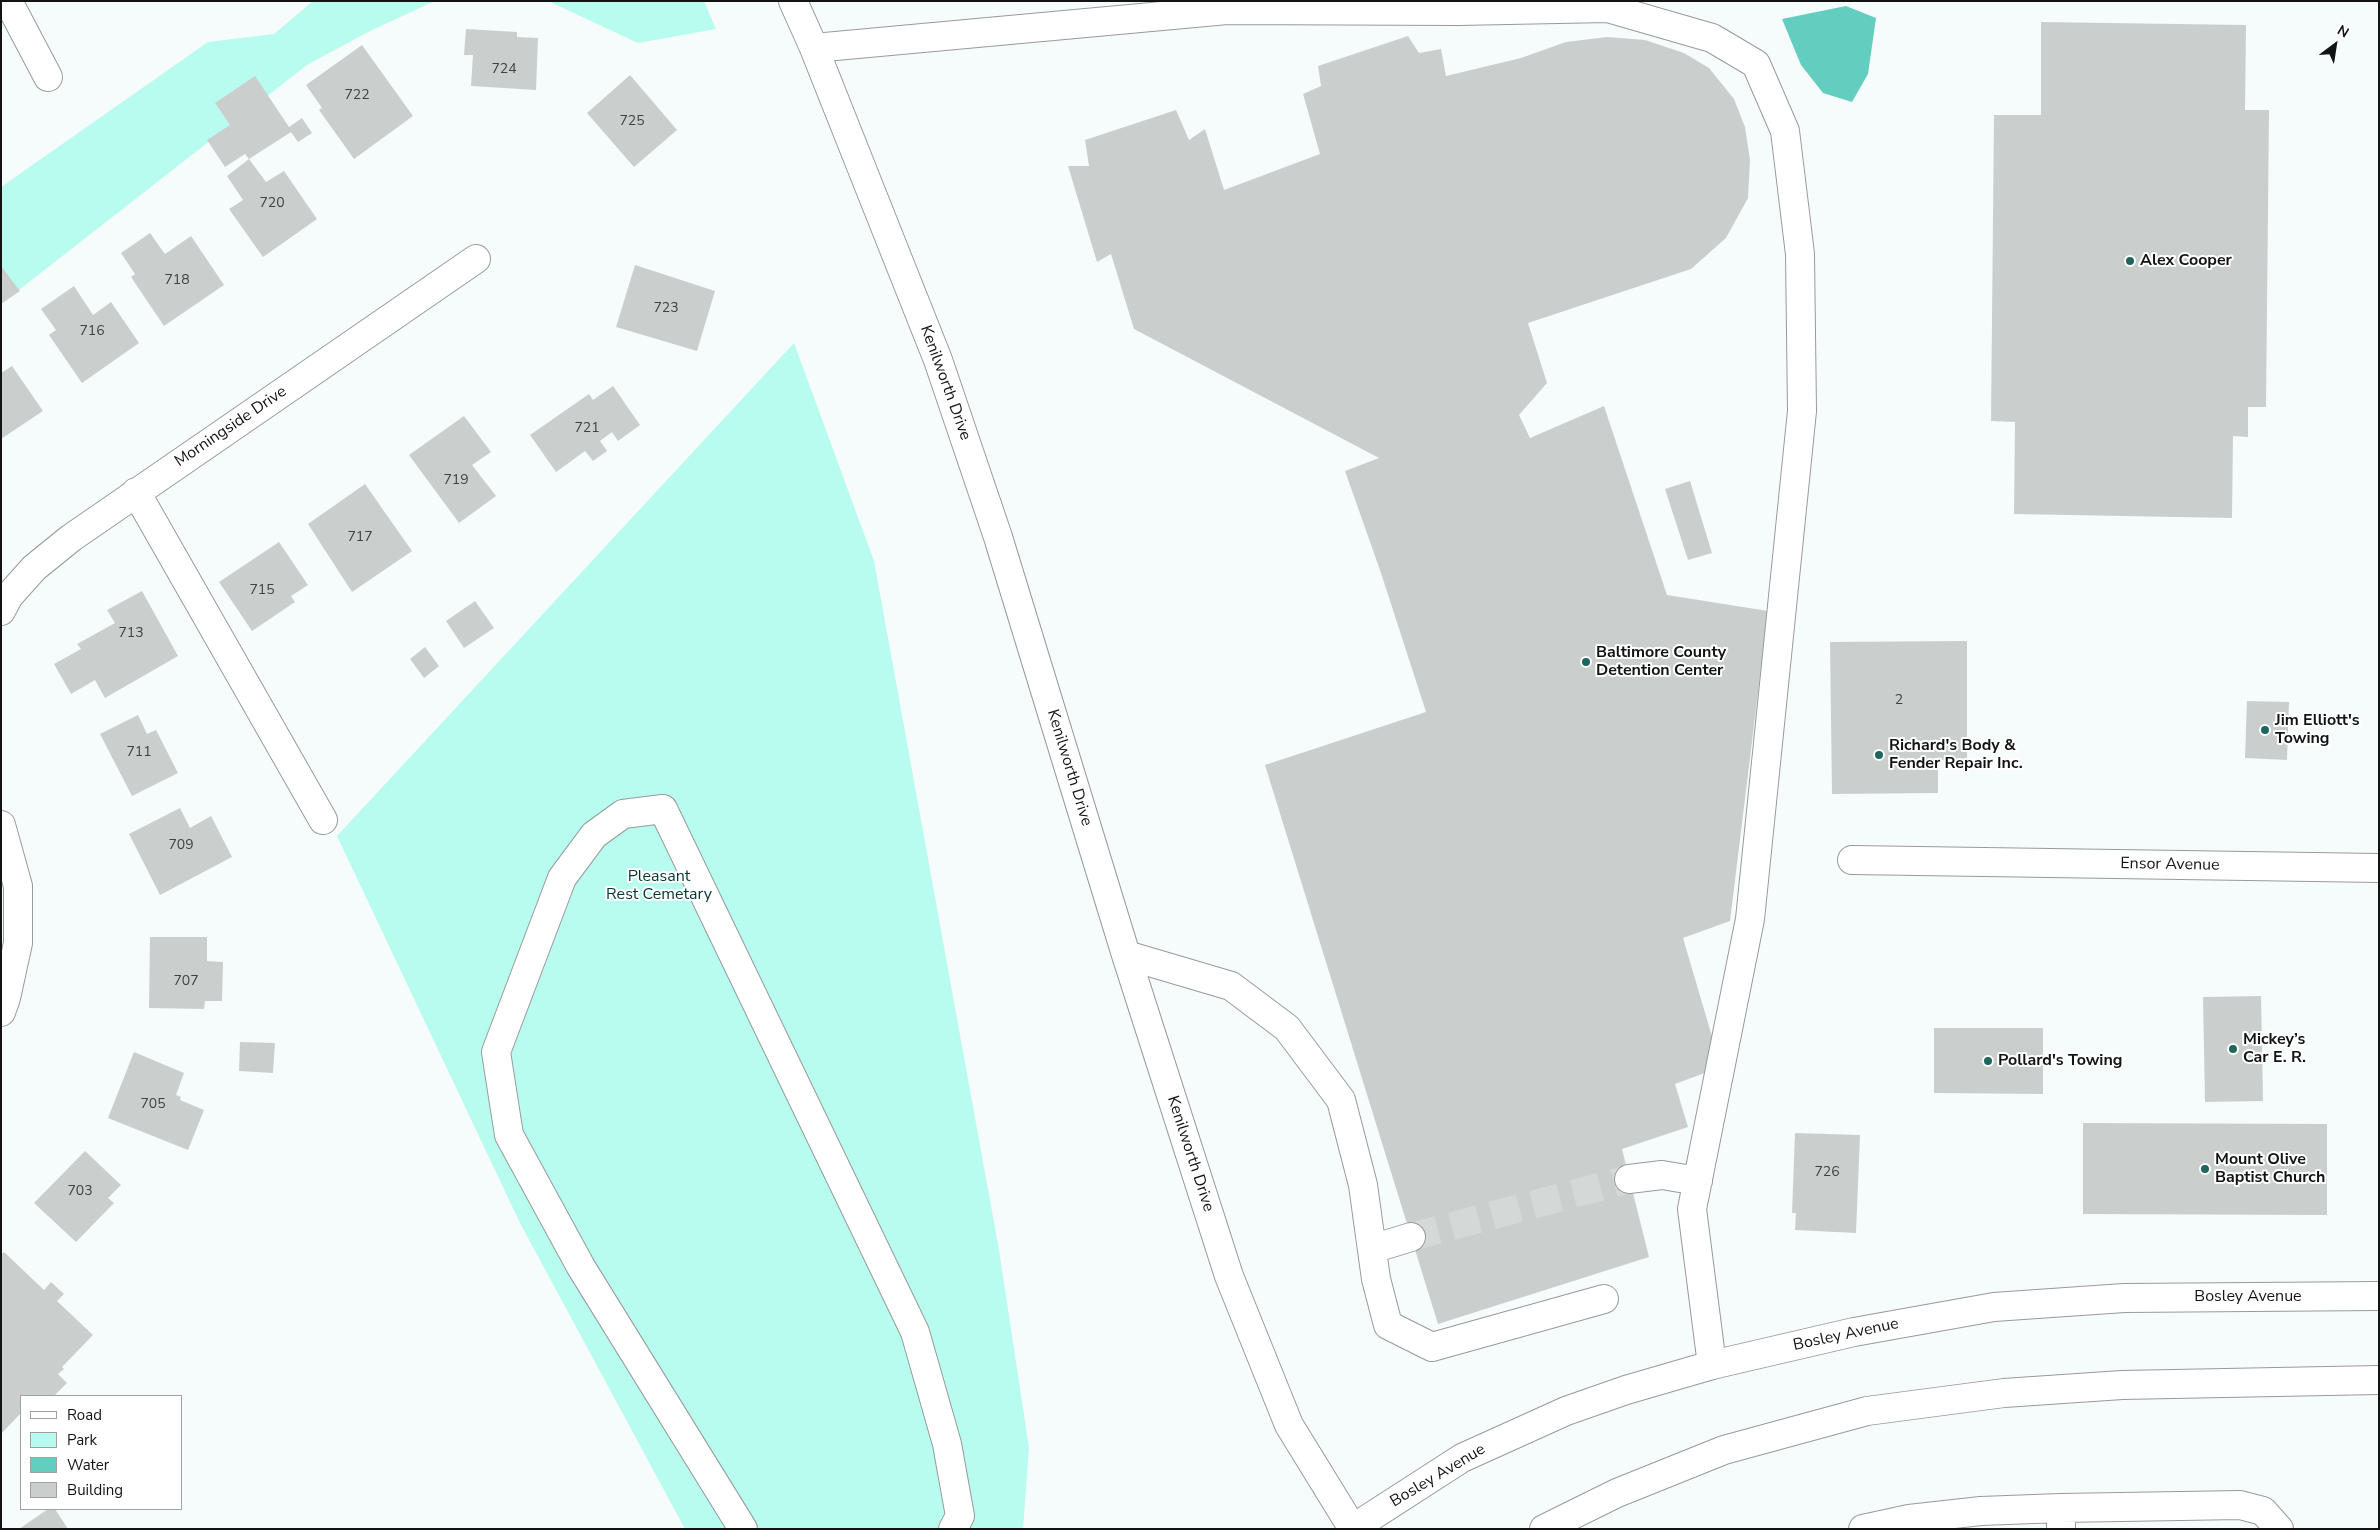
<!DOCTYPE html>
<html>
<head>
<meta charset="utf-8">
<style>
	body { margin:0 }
	#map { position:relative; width:2380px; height:1530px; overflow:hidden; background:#f6fcfb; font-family:"Nunito Sans",sans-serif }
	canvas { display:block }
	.frame { position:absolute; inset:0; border:2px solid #121313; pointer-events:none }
	.legend { position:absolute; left:20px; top:1395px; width:162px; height:115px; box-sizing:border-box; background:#fff; border:1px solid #a0a1a1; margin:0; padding:6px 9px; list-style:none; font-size:15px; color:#121313 }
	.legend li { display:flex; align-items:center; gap:10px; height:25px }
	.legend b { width:25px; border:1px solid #a0a1a1 }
	.north { position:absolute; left:2310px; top:20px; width:50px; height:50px; -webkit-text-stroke:4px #fff; paint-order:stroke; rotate:31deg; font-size:14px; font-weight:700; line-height:20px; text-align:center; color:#121313 }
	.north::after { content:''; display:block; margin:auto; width:18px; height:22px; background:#121313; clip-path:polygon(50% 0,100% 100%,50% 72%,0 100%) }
</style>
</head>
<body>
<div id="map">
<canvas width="2380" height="1530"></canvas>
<div class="frame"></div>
<ul class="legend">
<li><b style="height:6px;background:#fff"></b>Road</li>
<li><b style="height:14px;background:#b8fbef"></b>Park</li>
<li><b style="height:14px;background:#63cebf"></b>Water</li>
<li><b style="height:14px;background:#cacfce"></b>Building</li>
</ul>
<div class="north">N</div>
</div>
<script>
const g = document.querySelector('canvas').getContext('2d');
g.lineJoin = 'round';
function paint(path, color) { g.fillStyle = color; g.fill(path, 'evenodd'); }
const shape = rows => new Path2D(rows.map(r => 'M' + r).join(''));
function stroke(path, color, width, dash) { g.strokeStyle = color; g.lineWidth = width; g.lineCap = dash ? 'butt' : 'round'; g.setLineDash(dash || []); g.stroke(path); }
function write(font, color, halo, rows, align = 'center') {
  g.font = font + ' "Nunito Sans",sans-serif'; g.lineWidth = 4; g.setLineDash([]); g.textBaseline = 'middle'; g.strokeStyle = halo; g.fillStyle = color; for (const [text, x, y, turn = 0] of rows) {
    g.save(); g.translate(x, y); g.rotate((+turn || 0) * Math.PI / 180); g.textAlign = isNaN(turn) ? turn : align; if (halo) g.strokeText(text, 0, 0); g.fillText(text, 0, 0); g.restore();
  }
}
paint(shape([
	[313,1,435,1,370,31,307,65,1,304,1,187,208,42,274,34],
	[548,1,704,1,716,29,638,43],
	[794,343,874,561,999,1250,1029,1448,1023,1529,685,1529,520,1223,337,836]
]), '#b8fbef');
paint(shape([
	[1846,6,1876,18,1868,74,1852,102,1823,93,1801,65,1782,19]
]), '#63cebf');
paint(shape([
	[2041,22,2246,25,2245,110,2269,110,2266,407,2248,407,2248,437,2233,436,2232,518,2014,514,2015,422,1991,421,1994,115,2041,115],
	[466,29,517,32,517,37,538,38,536,90,471,86,473,55,464,55],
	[1408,36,1419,53,1441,49,1446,76,1521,58,1566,42,1607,37,1645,40,1684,53,1709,68,1734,99,1745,127,1750,160,1748,198,1726,238,1691,269,1528,323,1547,383,1519,415,1530,438,1604,406,1667,595,1768,611,1730,921,1683,938,1721,1067,1675,1084,1688,1127,1622,1149,1649,1257,1438,1324,1265,765,1426,712,1381,573,1345,471,1379,458,1134,329,1111,254,1097,262,1068,166,1089,166,1085,140,1176,110,1189,140,1205,129,1224,190,1320,154,1303,94,1321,86,1318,66],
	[362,45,413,116,354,159,319,110,322,108,306,85],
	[630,75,677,130,634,167,587,113],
	[255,76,289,127,302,118,312,133,298,142,291,132,249,159,245,154,225,167,207,140,230,125,215,103],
	[249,159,266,182,284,171,317,219,263,257,229,209,243,200,227,176],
	[150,233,165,254,191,236,224,285,164,326,131,277,135,274,121,253],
	[635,265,715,291,697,351,616,327],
	[1,266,20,291,1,304],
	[74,286,93,315,111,302,139,343,82,383,49,335,56,330,41,309],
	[12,366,43,411,1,439,1,373],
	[613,386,640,425,618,441,612,432,600,441,607,451,593,461,585,451,556,472,530,435,589,394,593,400],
	[464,416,491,452,472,465,496,496,459,523,409,455],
	[1690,481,1712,553,1688,560,1665,489],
	[365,484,412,551,352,592,308,524],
	[279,542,308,585,291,596,295,602,252,631,219,582],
	[142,591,178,656,105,698,95,680,71,694,54,664,81,649,77,644,115,623,107,610],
	[475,601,494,628,464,648,446,621],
	[1967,641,1967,760,1938,760,1938,793,1832,794,1830,642],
	[425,647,439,666,424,678,410,659],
	[2247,701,2289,702,2287,760,2245,758],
	[138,715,147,734,156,730,178,773,132,796,100,734],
	[180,808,190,828,211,816,232,857,160,895,129,834],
	[150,937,207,937,207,961,223,962,222,1001,205,1001,204,1009,149,1008],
	[2261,996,2263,1101,2205,1102,2203,997],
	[1934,1028,2043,1028,2043,1094,1934,1093],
	[240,1042,275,1043,273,1073,239,1071],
	[134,1052,184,1073,176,1095,181,1097,180,1100,204,1110,188,1150,108,1118],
	[2083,1123,2327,1124,2327,1215,2083,1214],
	[1795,1133,1860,1135,1856,1233,1795,1230,1796,1213,1792,1213],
	[85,1151,121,1185,108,1198,114,1203,76,1242,34,1203],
	[4,1252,44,1290,51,1282,64,1294,57,1301,93,1335,62,1367,64,1369,58,1374,67,1383,54,1396,21,1396,21,1413,1,1434,1,1255],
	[48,1509,55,1509,68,1529,19,1529]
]), '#cacfce');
stroke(shape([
	[1411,1237,1629,1179]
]), '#d4d9d8', 28, [28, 14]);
const minor = shape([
	[8,1,48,77],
	[793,1,814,48,938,360,998,537,1126,955,1229,1276,1289,1425,1353,1529],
	[814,48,1227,10,1458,11,1608,8,1712,38,1756,64,1785,131,1800,254,1802,411,1750,919,1692,1209,1712,1365],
	[136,492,323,820],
	[1,611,9,596,34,568,71,538,476,259],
	[1,825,18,886,18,943,6,998,1,1012],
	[1852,860,2379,868],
	[1126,955,1231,986,1287,1028,1341,1100,1363,1185,1376,1279,1388,1325,1432,1347,1604,1299],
	[1629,1179,1662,1175,1698,1181],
	[1372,1249,1411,1237],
	[743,1529,581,1267,509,1135,496,1052,562,878,594,835,623,814,663,809,915,1332,947,1444,960,1516,953,1529],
	[1863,1529,1909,1519,1981,1511,2061,1508],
	[2061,1529,2061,1508,2240,1505,2263,1511,2279,1529]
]);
const major = shape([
	[1352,1529,1462,1458,1566,1411,1626,1390,1712,1365,1854,1332,1994,1307,2124,1298,2379,1296],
	[1544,1529,1617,1493,1724,1450,1867,1411,2004,1393,2122,1385,2379,1380]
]);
stroke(minor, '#969b9a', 30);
stroke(major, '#969b9a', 30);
stroke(minor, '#fff', 28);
stroke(major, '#fff', 28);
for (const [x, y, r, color] of [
	[2130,261,5,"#1e675e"],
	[1586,662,5,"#1e675e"],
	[2265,730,5,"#1e675e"],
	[1879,755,5,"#1e675e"],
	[2233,1049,5,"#1e675e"],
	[1988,1061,5,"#1e675e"],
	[2205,1169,5,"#1e675e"]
]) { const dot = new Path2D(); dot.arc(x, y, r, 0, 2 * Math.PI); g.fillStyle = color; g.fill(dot); stroke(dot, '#fff', 2); }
write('14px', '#404242', null, [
	["724",504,70],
	["722",357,96],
	["725",632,122],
	["720",272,204],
	["718",177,281],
	["723",666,309],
	["716",92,332],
	["721",587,429],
	["719",456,481],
	["717",360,538],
	["715",262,591],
	["713",131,634],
	["2",1899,701],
	["711",139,753],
	["709",181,846],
	["707",186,982],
	["705",153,1105],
	["726",1827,1173],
	["703",80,1192]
]);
write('bold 16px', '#121313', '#fff', [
	["Alex Cooper",2140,261],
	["Baltimore County",1596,653],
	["Detention Center",1596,671],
	["Jim Elliott's",2275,721],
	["Towing",2275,739],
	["Richard's Body &",1889,746],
	["Fender Repair Inc.",1889,764],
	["Mickey’s",2243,1040],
	["Car E. R.",2243,1058],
	["Pollard's Towing",1998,1061],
	["Mount Olive",2215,1160],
	["Baptist Church",2215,1178]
], 'left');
write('16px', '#121313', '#fff', [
	["Kenilworth Drive",945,383,70],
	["Morningside Drive",231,427,-34],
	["Kenilworth Drive",1069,768,73],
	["Ensor Avenue",2170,865,1],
	["Kenilworth Drive",1190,1154,72],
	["Bosley Avenue",2248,1297],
	["Bosley Avenue",1846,1335,-12],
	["Bosley Avenue",1438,1476,-31]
]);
write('16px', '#013731', '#fff', [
	["Pleasant",659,877],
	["Rest Cemetary",659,895]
]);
</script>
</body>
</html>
